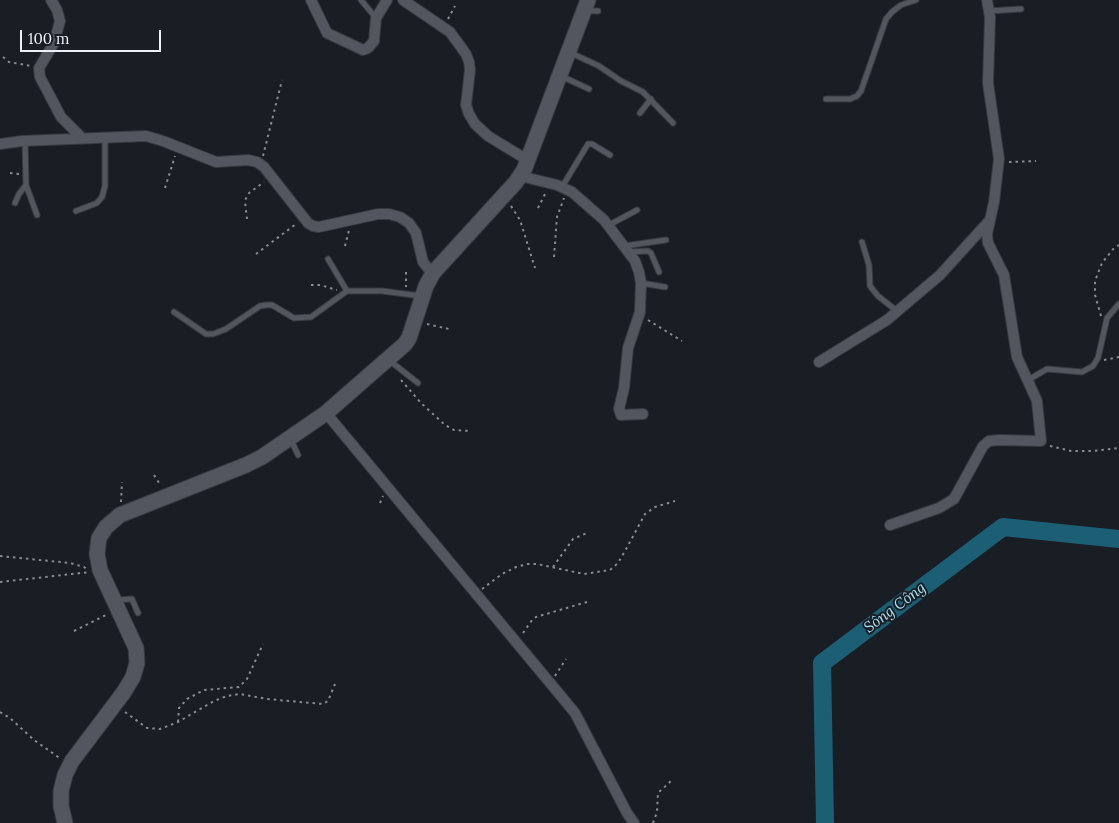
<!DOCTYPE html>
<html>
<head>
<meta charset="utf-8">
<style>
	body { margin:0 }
	#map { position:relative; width:1119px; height:823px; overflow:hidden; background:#191d24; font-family:Lora,serif }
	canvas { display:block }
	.scale { position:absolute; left:20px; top:30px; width:141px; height:22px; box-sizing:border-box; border:2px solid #edf0f5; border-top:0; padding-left:6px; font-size:15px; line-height:18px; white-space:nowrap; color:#edf0f5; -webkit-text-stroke:4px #191d24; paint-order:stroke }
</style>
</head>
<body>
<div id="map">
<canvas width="1119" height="823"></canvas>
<div class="scale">100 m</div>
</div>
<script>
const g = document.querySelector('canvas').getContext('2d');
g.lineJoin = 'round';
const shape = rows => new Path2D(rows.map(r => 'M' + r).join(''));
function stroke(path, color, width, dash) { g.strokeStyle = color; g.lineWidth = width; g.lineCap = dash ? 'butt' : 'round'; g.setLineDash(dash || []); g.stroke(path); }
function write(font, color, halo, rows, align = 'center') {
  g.font = font + ' Lora,serif'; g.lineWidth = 4; g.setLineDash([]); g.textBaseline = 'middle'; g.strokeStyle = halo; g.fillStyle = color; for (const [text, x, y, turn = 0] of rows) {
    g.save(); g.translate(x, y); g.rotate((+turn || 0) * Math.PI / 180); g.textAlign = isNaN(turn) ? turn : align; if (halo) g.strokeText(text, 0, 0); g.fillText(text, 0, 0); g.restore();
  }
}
stroke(shape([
	[825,823,822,663,1003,527,1119,539]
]), '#1c5f75', 18);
const service = shape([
	[361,0,376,18],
	[587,11,598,11],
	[989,11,1021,9],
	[569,52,599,66,621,81,643,92,673,123],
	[561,76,589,89],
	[826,99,850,99,857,96,861,91,886,19,892,12,901,5,916,0],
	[640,113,651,99],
	[26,185,37,215],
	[562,187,588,144,592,144,610,155],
	[15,203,19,194,26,185,25,141],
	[76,211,97,203,102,197,105,186,105,138],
	[609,225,637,210],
	[862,242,869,265,870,286,878,296,897,311],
	[624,246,666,240],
	[629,252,648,251,651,253,659,272],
	[641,283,665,287],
	[347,291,382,291,421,296],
	[174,312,206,334,213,334,226,329,260,306,266,305,272,305,294,318,311,317,347,291,328,259],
	[390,361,418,383],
	[1028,380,1047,369,1082,372,1093,366,1098,358,1107,318,1119,304],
	[291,440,298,455],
	[117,600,132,599,138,613]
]);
const minor = shape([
	[51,0,57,10,60,21,54,43,39,68,40,77,61,117,82,138],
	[311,0,327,33,363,50,368,48,374,41,376,18,387,0],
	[403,0,450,32,466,54,469,62,470,70,466,105,469,114,475,124,488,136,529,161],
	[0,144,22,141,146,136,163,141,216,162,248,160,257,162,264,167,308,223,313,226,319,227,378,214,389,214,400,217,409,223,416,233,423,262,427,267,433,273],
	[520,176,557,185,572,192,604,220,635,261,639,272,641,283,640,312,628,348,624,388,619,409,621,415,643,414],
	[819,362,887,320,940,275,989,221],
	[326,413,575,713,627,813,634,823],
	[890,525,939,508,954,499,983,446,989,441,999,440,1041,441,1037,401,1017,357,1004,275,988,243,987,234,994,202,999,159,988,83,990,17,987,0]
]);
const secondary = shape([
	[65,823,61,806,61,791,65,775,72,761,124,692,133,677,137,663,136,648,100,570,97,554,99,538,106,527,120,515,246,465,262,457,326,413,405,344,409,338,426,286,433,273,516,182,524,170,588,0]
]);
stroke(service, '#383a40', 7);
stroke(minor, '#383a40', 12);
stroke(secondary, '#383a40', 17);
stroke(shape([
	[448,19,455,6],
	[3,57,9,62,31,66],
	[263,156,282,80],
	[1009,162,1036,161],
	[10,173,20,174],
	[165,188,175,156],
	[511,206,520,220,535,268],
	[538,208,546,192],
	[247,219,245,201,247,196,249,193,264,182],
	[345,246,349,230],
	[256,254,296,224],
	[554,257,557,217,564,198],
	[406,272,406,287],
	[311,285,320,285,337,290],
	[1101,316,1095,295,1095,281,1102,263,1114,248,1119,245],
	[648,320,682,341],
	[427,324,449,329],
	[1104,360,1119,357],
	[401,380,421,403,445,425,454,430,471,431],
	[1050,446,1071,451,1092,451,1119,448],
	[154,475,161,486],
	[121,502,122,482],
	[380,503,383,496],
	[0,556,70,563,84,567,88,570],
	[553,567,573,539,587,533],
	[0,582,90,572],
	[482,589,502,574,516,567,528,564,537,564,584,574,610,570,618,563,625,551,645,514,655,507,675,501],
	[74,631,108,614],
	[523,633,532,620,536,617,587,602],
	[555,676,566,659],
	[0,712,10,718,34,740,61,759],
	[125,712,147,728,160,729,178,722,214,701,227,696,240,694,267,699,323,704,328,701,335,684],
	[178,722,179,708,187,699,204,690,239,687,247,679,263,644],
	[653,823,657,812,658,793,672,780]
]), '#888c92', 2, [2.5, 4]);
stroke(service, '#51565f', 5);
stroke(minor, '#51565f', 10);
stroke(secondary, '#51565f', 15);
write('italic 15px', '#ace2f8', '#191d24', [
	["Sông Công",895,608,-37]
]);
</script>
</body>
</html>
